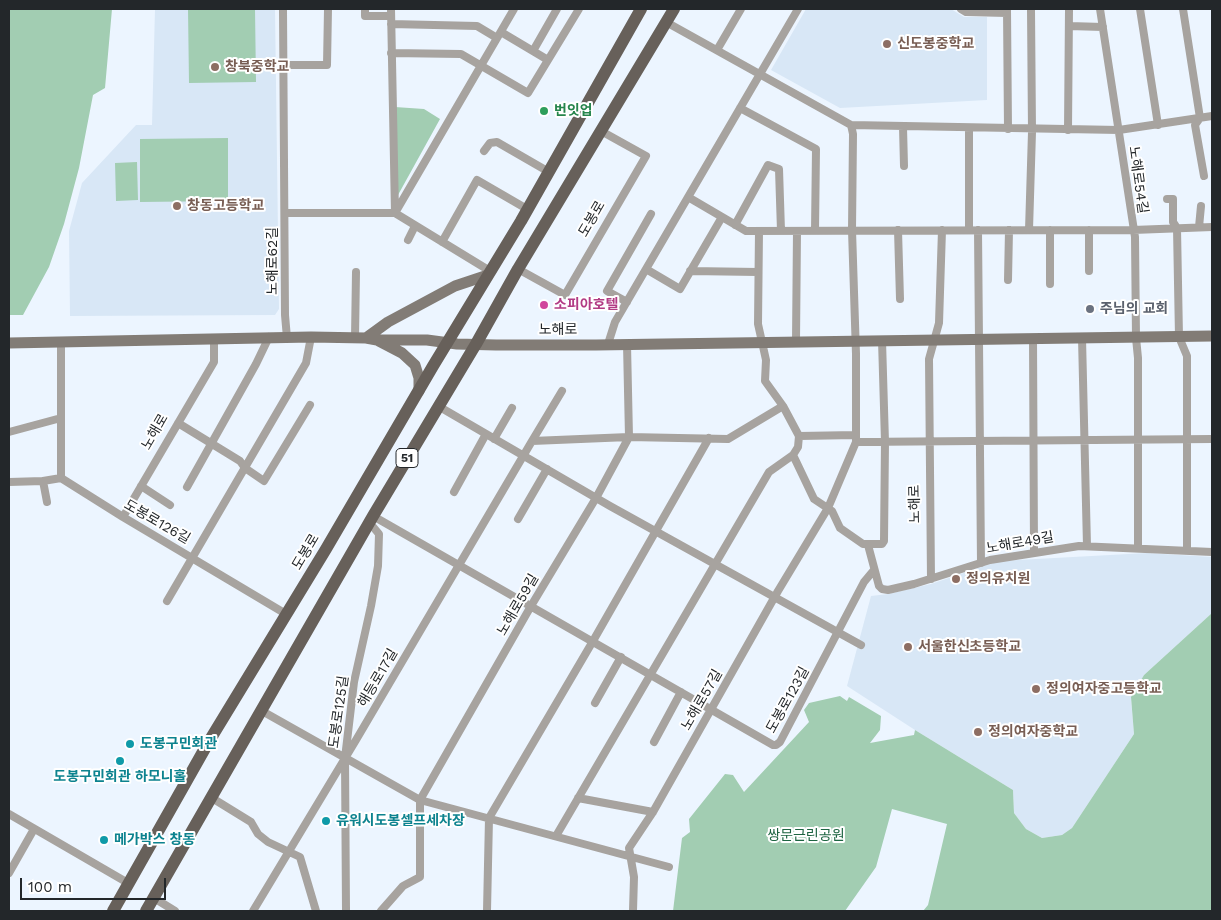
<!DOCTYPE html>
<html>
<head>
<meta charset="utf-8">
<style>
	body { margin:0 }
	#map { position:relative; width:1221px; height:920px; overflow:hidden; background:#ecf5ff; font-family:"Work Sans",sans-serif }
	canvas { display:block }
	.frame { position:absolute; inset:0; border:10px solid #23272a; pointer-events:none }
	.scale { position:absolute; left:20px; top:878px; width:146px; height:22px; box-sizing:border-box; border:2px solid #23272a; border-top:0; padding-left:6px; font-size:15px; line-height:18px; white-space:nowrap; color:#23272a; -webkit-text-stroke:4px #fff; paint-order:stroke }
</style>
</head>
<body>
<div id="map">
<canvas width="1221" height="920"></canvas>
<div class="frame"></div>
<div class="scale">100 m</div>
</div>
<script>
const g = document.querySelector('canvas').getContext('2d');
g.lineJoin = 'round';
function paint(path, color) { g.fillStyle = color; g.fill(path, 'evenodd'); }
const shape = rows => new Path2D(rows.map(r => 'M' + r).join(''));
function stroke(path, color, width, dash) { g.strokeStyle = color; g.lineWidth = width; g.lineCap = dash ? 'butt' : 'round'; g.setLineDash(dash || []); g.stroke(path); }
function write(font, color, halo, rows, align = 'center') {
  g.font = font + ' "Work Sans","Noto Sans KR",sans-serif'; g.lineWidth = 4; g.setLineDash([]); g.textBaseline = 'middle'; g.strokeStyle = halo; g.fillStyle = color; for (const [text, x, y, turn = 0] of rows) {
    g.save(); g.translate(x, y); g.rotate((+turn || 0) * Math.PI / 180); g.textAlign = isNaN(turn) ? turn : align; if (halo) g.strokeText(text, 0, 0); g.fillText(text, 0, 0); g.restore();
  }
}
paint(shape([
	[155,9,275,9,279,309,275,315,70,316,69,231,82,183,136,125,152,125],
	[806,9,951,9,964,17,987,17,987,100,840,108,771,70],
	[1147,553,1212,557,1212,613,1144,675,1131,698,1134,734,1072,828,1062,835,1042,838,1026,829,1014,813,1013,790,915,730,847,686,871,596,888,594,931,584,999,561]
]), '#d8e7f6');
paint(shape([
	[9,9,112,9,105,88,93,95,79,168,64,224,49,267,23,315,9,315],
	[188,9,255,9,256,82,189,83],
	[395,107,424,109,440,119,398,195],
	[228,138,228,201,140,202,140,139],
	[137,162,138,200,116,201,115,163],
	[1212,613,1212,911,923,911,928,905,947,824,892,809,876,867,845,911,673,911,682,838,690,832,689,819,725,774,733,775,744,792,809,722,804,710,809,703,840,696,847,701,849,697,881,716,880,730,870,743,914,735,915,730,1013,790,1014,813,1026,829,1042,838,1062,835,1072,828,1134,734,1131,697,1144,675]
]), '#a2cdb2');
stroke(shape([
	[283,9,285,315,287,338],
	[365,9,365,16,391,16],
	[391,9,395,213],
	[961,9,966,12,1007,13],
	[1007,9,1008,129],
	[1100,9,1135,237,1136,338,1138,358,1138,548],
	[1140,9,1158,125],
	[1183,9,1200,118,1195,125,1204,176],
	[666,22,851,125,1119,130,1212,116],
	[391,24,477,26,497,38],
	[1069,26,1103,27],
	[501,32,548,60],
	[717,50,741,9],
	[533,51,557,9],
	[391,53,461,54,528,93,579,9],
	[283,65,327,65,328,9],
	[740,108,816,149,815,231],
	[903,127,904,166],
	[1068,130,1069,9],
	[484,151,490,143,497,142,549,172],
	[688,197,746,231,1133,230,1212,227],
	[1167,199,1173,199,1173,222,1177,228,1179,337,1187,356,1187,551],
	[285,213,395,213,490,271],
	[395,213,514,9],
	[735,225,768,165,779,169,781,231],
	[1199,227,1201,206],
	[898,230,900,299],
	[969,230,969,128],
	[978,230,981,563],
	[1029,230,1032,132,1031,9],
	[408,240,415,226],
	[442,242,477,180,527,209],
	[518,269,565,295,646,156,601,131],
	[646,269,680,289,722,217],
	[690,271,758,272],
	[1089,271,1089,230],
	[1008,280,1009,230],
	[1050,284,1050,230],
	[627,302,607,291,651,214],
	[355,338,356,272],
	[1033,338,1034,553],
	[1082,338,1087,546],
	[796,341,797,231],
	[61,342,61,478],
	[608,344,615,322,798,9],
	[438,406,610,506,861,645],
	[178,423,240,461,245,468,264,481,310,405],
	[9,432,61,418],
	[799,436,856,435],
	[494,439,512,408],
	[532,441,562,391],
	[856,442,1212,439],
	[793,455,814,499,832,511,840,528,863,544,882,544,884,541,885,442,882,340],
	[43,481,47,502],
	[9,482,43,481,61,478,123,517,286,614],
	[141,486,170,505],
	[187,487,256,364,269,337],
	[454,492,486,434],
	[373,516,773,745,776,745,780,742,864,582,874,570],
	[123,517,214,362,214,339],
	[518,519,547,469],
	[868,545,879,586,882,589,888,590,914,584,990,560,1079,546,1212,552],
	[931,579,929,359,939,323,942,230],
	[167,601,306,363,311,337],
	[595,703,621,657],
	[262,711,420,800,669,867],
	[654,742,681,692],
	[212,798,251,822,258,834,268,842,300,857,316,911],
	[578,798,653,812],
	[9,814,128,883],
	[556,836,769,472,793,455,798,447,799,436,783,406,765,381,766,360,758,324,759,231],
	[9,873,34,829],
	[154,898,175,911],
	[253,911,356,740,532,441,629,437,728,439,783,406],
	[346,911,345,758,354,682,371,606,378,566,379,534,369,522],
	[381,911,403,886,420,877,420,800,531,606,596,498,629,437,627,344],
	[487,911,489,818,593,641,709,438],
	[633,911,634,877,629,848,653,812,778,591,828,508,856,442,856,354,852,230,853,134,851,125]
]), '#a7a39f', 8);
stroke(shape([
	[366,338,388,322,455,286,488,275],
	[379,341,402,353,415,365,419,378,419,391],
	[9,343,311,337,366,338,377,340,427,340,457,344,496,345,596,345,1212,336]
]), '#827c76', 11);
stroke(shape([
	[113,911,208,743,326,549,433,366,521,221,641,9],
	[146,911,373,516,476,344,518,269,674,9]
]), '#67605a', 12);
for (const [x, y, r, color] of [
	[887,44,5,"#8d6e63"],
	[215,67,5,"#8d6e63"],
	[544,111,5,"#2e9e5b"],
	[177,206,5,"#8d6e63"],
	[544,305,5,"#d1479c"],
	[1090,309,5,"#6b7280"],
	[956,579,5,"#8d6e63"],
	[908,647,5,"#8d6e63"],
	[1036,689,5,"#8d6e63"],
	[978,732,5,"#8d6e63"],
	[130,744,5,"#0f9aa8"],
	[120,761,5,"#0f9aa8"],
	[326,821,5,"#0f9aa8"],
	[104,840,5,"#0f9aa8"]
]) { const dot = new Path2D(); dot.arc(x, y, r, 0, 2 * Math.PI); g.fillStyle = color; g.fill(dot); stroke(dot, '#fff', 2); }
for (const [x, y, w] of [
	[407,458,22]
]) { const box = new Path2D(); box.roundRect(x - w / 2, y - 9.5, w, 19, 4); g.fillStyle = '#fff'; g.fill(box); stroke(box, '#23272a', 1); }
write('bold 12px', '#23272a', null, [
	["51",407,458]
]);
write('bold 14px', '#785e54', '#fff', [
	["신도봉중학교",897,44],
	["창북중학교",225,67],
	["창동고등학교",187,206],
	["정의유치원",966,579],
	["서울한신초등학교",918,647],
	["정의여자중고등학교",1046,689],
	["정의여자중학교",988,732]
], 'left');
write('bold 14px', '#27864d', '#fff', [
	["번잇업",554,111]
], 'left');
write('14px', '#23272a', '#fff', [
	["노해로54길",1138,180,82],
	["도봉로",592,219,-60],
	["노해로62길",273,261,-90],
	["노해로",558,330],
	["노해로",155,432,-60],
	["노해로",915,504,-91],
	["도봉로126길",157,522,30],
	["노해로49길",1020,543,-10],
	["도봉로",306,552,-59],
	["노해로59길",518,605,-60],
	["해등로17길",378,678,-60],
	["노해로57길",702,700,-60],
	["도봉로123길",788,700,-61],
	["도봉로125길",339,712,-82]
]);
write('bold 14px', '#b23c85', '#fff', [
	["소피아호텔",554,305]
], 'left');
write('bold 14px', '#5b616d', '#fff', [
	["주님의 교회",1100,309]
], 'left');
write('bold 14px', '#0d838f', '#fff', [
	["도봉구민회관",140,744],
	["도봉구민회관 하모니홀",120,777,"center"],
	["유워시도봉셀프세차장",336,821],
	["메가박스 창동",114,840]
], 'left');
write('14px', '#1d6441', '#fff', [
	["쌍문근린공원",806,836]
]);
</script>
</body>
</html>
